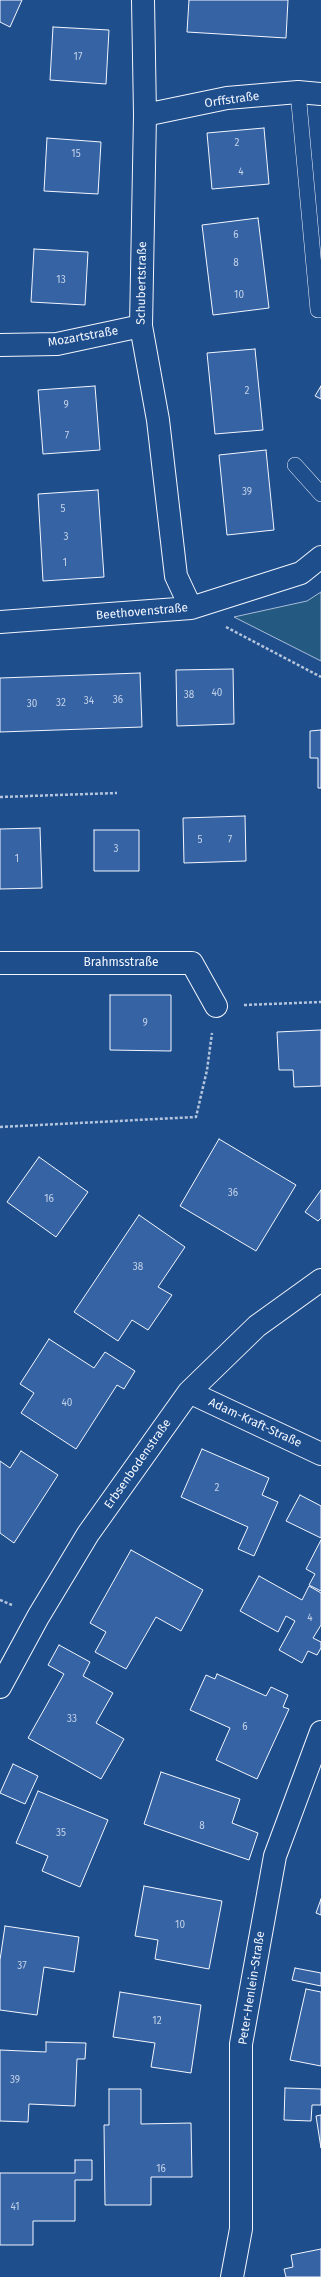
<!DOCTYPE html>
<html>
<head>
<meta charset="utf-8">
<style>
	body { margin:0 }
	canvas { display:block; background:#1f4e8c }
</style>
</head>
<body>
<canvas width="321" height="2277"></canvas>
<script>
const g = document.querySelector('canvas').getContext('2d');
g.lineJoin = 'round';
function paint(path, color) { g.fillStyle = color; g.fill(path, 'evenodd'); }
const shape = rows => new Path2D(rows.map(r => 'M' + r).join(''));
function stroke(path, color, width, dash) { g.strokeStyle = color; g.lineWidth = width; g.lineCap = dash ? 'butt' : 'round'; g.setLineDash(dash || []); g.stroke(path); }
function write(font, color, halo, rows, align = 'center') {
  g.font = font + ' "Fira Sans",sans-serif'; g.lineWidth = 3; g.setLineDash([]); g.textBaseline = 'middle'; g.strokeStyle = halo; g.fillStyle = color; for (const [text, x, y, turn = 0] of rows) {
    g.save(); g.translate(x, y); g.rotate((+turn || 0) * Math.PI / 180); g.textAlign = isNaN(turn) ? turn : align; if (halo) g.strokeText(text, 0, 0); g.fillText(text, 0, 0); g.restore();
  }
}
const green = shape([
	[321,592,321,661,234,617,307,601,321,592]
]);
paint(green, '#245a82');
stroke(green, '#a8bbd7', 1);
const building = shape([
	[0,0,22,0,10,27,0,22,0,0],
	[189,0,288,0,286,38,187,32,189,0],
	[53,27,109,30,106,84,50,80,53,27],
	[264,128,269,184,212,189,207,133,264,128],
	[47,138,101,142,98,194,44,191,47,138],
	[258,218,269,308,213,315,202,225,258,218],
	[34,249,88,252,85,305,31,302,34,249],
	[255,349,263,430,215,434,207,353,255,349],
	[95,386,100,450,43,454,38,390,95,386],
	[321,386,321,399,315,396,321,386],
	[266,450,274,530,227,535,219,455,266,450],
	[98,490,104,577,43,581,38,494,98,490],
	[233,669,234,724,177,726,176,670,233,669],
	[140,673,142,727,0,732,0,678,140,673],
	[321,730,321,788,318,788,318,758,310,758,310,731,321,730],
	[245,816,246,861,184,863,183,818,245,816],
	[40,828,42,888,0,889,0,829,40,828],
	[94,830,139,830,139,871,94,871,94,830],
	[110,995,171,995,171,1051,110,1050,110,995],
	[321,1030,321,1086,294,1087,293,1070,279,1070,277,1032,321,1030],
	[219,1139,296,1185,256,1251,180,1206,219,1139],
	[39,1157,88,1192,56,1237,7,1202,39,1157],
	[321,1190,321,1218,318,1221,305,1212,321,1190],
	[139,1215,185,1247,158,1287,172,1295,148,1330,132,1320,118,1341,74,1312,139,1215],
	[49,1339,94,1368,105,1352,135,1371,124,1389,117,1385,76,1449,21,1413,34,1393,20,1384,49,1339],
	[202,1449,269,1478,262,1495,278,1502,254,1556,238,1549,248,1527,181,1497,202,1449],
	[21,1451,58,1475,14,1543,0,1533,0,1461,10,1468,21,1451],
	[300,1495,321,1506,321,1538,286,1521,300,1495],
	[321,1540,321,1591,309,1585,315,1574,306,1569,321,1540],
	[131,1550,203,1590,181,1631,156,1617,126,1669,95,1652,106,1632,90,1623,131,1550],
	[259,1576,302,1600,309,1586,321,1593,321,1625,313,1638,321,1642,321,1648,317,1655,308,1651,302,1663,279,1650,295,1621,286,1616,278,1632,240,1611,259,1576],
	[59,1645,90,1662,83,1676,113,1693,96,1723,124,1739,101,1779,28,1738,64,1674,48,1665,59,1645],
	[217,1674,266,1696,271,1687,288,1695,283,1707,289,1709,257,1779,216,1760,230,1728,190,1710,206,1675,215,1679,217,1674],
	[13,1764,38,1776,25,1804,0,1793,13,1764],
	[161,1772,240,1799,232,1823,258,1833,249,1860,144,1824,161,1772],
	[38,1791,108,1820,80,1887,42,1871,48,1856,16,1843,38,1791],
	[144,1886,222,1901,209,1969,155,1959,158,1940,135,1936,144,1886],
	[321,1899,321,1915,316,1913,321,1899],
	[5,1926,79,1937,74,1972,44,1967,37,2015,0,2010,0,1960,5,1926],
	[295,1968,321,1973,321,1986,292,1980,295,1968],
	[306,1989,321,1992,321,2066,290,2060,306,1989],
	[120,1992,201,2005,191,2073,151,2067,155,2043,113,2037,120,1992],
	[46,2042,86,2043,85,2059,77,2059,75,2106,29,2104,28,2122,0,2121,0,2050,46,2052,46,2042],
	[285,2088,321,2089,321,2105,312,2105,311,2121,284,2120,285,2088],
	[109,2089,141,2089,141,2124,191,2123,192,2177,151,2177,151,2205,105,2205,104,2125,109,2125,109,2089],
	[321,2115,321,2148,316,2116,321,2115],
	[75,2160,92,2160,92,2180,75,2180,75,2221,33,2221,33,2245,0,2245,0,2173,75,2173,75,2160],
	[321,2249,321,2277,286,2277,284,2269,293,2267,291,2255,321,2249]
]);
paint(building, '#3563a3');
stroke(building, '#f2f6ff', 1);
const lane = shape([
	[298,92,318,310],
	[295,465,321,494]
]);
const street = shape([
	[143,0,145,115,141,326,158,420,176,576,191,608],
	[145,115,227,98,298,92,321,94],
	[0,345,57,344,141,326],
	[0,622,191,608,301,573,321,557],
	[0,963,192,963,216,1006],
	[189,1392,321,1454],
	[0,1687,38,1617,88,1534,189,1392,257,1326,321,1280],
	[232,2277,241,2229,241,2044,275,1856,321,1732]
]);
stroke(lane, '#f2f6ff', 16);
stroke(street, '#f2f6ff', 24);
stroke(shape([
	[226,627,321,677],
	[0,797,117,793],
	[244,1005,321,1002],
	[0,1127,196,1117,207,1070,212,1033],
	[0,1600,12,1605]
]), '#b3c4dc', 2.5, [3, 2]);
stroke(lane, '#1f4e8c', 15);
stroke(street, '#1f4e8c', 22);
write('10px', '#c3d1e8', null, [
	["17",78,57],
	["2",237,143],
	["15",76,154],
	["4",241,172],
	["6",236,235],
	["8",236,263],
	["13",61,280],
	["10",239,295],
	["2",247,391],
	["9",66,405],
	["7",67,436],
	["39",247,492],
	["5",63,509],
	["3",66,537],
	["1",65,563],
	["40",217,693],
	["38",189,695],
	["36",118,700],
	["34",89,701],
	["32",61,703],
	["30",32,704],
	["5",200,840],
	["7",230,840],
	["3",116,849],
	["1",17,859],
	["9",145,1023],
	["36",233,1193],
	["16",49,1199],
	["38",138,1267],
	["40",67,1403],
	["2",217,1488],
	["4",310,1618],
	["33",72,1719],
	["6",245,1727],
	["8",202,1826],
	["35",61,1833],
	["10",180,1925],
	["37",22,1966],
	["12",157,2021],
	["39",15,2080],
	["16",161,2169],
	["41",15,2207]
]);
write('12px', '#f2f6ff', '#1f4e8c', [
	["Orffstraße",232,100,-8],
	["Schubertstraße",142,283,-89],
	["Mozartstraße",83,337,-10],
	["Beethovenstraße",142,612,-5],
	["Brahmsstraße",121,963],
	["Adam-Kraft-Straße",255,1423,25],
	["Erbsenbodenstraße",138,1464,-55],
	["Peter-Henlein-Straße",252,1988,-81]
]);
</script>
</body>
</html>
